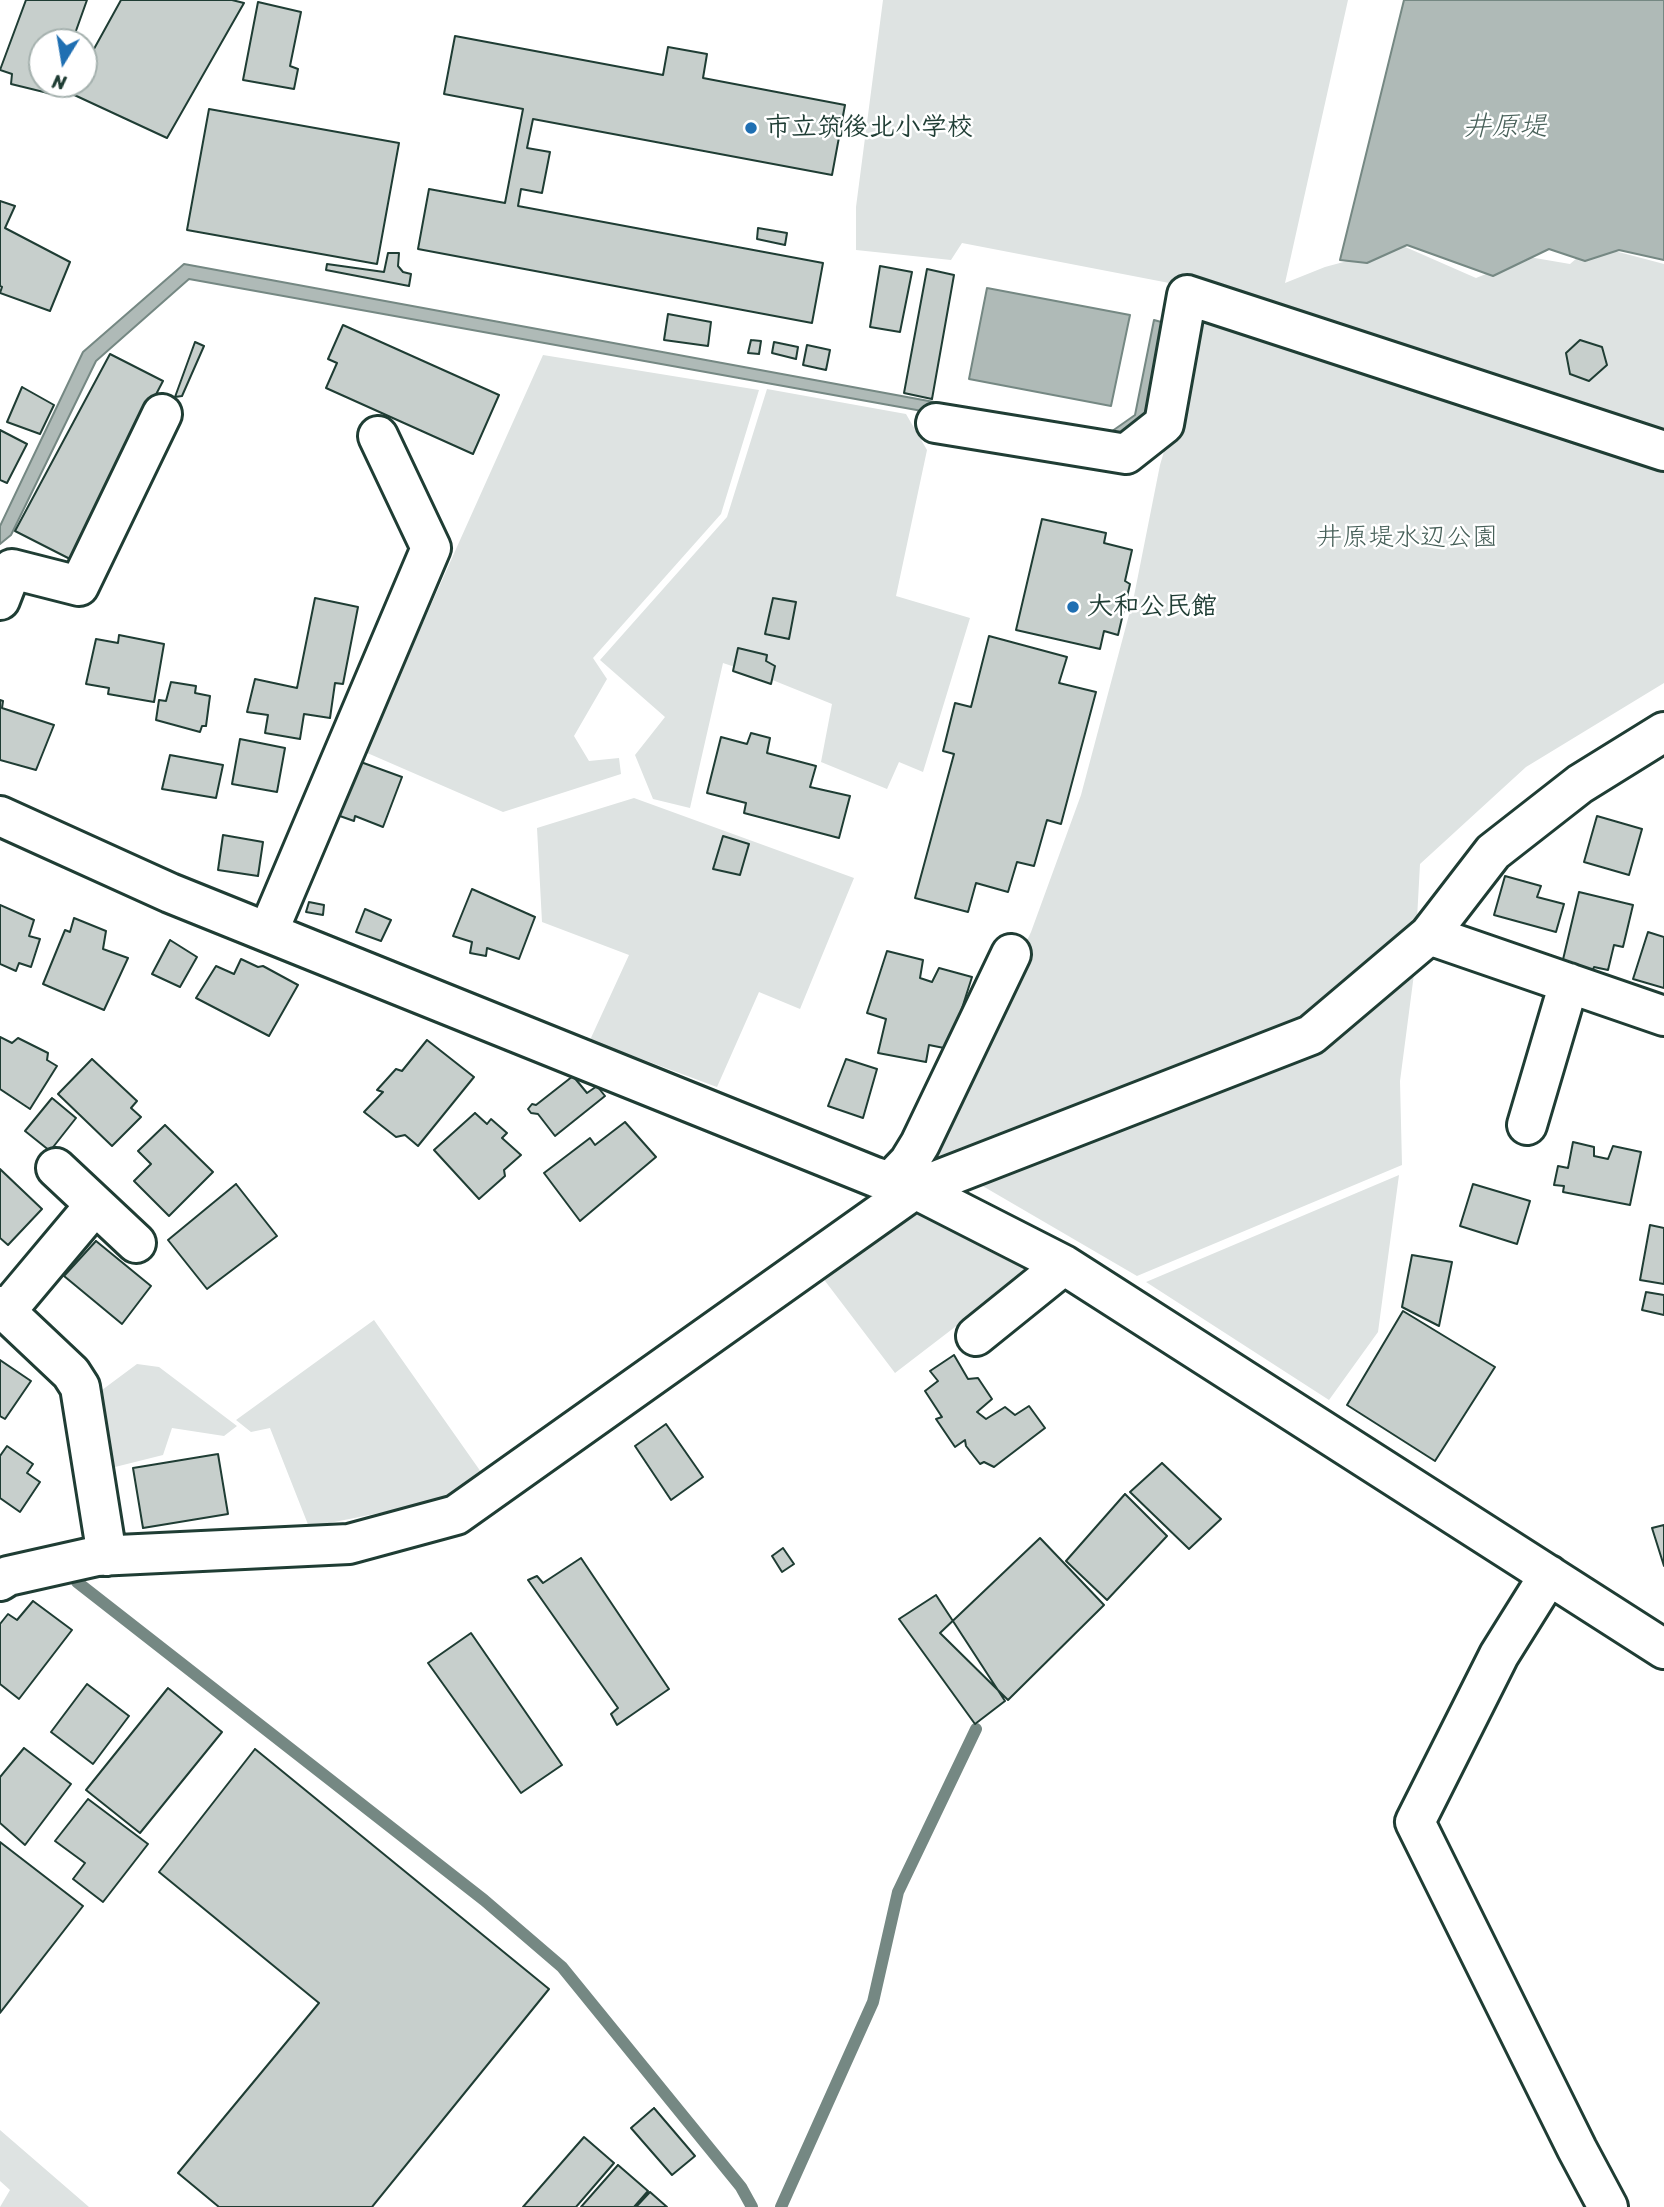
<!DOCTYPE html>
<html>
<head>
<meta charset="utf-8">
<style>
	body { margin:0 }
	#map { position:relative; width:1664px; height:2207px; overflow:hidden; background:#fff; font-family:Sriracha,sans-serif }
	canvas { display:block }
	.north { position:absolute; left:28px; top:28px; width:70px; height:70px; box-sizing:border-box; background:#fff; border:2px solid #a5b1ae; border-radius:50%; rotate:191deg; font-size:19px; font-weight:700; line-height:28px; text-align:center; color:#1f3d34 }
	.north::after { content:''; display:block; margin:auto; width:24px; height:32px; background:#1f6fb2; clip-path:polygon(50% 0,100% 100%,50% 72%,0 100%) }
</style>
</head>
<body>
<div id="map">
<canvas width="1664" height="2207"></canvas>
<div class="north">N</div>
</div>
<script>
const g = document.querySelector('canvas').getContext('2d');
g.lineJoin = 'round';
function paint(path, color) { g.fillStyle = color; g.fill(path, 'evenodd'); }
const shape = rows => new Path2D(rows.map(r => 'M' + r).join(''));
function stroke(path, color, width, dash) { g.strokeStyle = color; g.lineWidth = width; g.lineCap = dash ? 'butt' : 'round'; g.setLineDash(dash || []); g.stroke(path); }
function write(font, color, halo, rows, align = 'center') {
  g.font = font + ' Sriracha,"Klee One",sans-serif'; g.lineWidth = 5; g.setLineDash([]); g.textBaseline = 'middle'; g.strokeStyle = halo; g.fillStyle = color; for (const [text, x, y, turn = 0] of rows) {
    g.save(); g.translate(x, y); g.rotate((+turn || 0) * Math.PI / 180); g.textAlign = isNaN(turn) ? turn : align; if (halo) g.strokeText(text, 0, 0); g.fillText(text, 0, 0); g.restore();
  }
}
paint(shape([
	[883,0,1348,0,1285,283,1325,267,1403,246,1476,278,1529,257,1570,264,1592,245,1664,264,1664,683,1526,767,1420,864,1414,974,1400,1081,1402,1165,1137,1276,926,1153,1031,932,1081,795,1134,596,1160,465,1204,316,1247,298,962,243,951,260,856,250,856,207],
	[543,355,759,390,721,514,593,658,607,679,574,736,589,761,619,758,621,774,503,812,365,752],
	[767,389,906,414,927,450,896,596,970,618,923,772,899,762,887,789,821,762,832,704,765,677,723,663,690,808,653,799,635,755,665,717,600,660,727,517],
	[634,798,854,878,800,1009,759,992,717,1087,590,1040,629,955,542,922,537,828],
	[1399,1175,1378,1332,1329,1400,1146,1282],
	[918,1214,1028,1271,895,1373,819,1273],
	[374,1320,481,1472,440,1501,309,1527,270,1428,251,1432,236,1420],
	[137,1364,159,1367,237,1426,224,1436,172,1428,163,1455,107,1469,102,1390],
	[0,2130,89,2207,0,2207,10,2190,0,2181]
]), '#dee3e2');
const water = shape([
	[1404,0,1664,0,1664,260,1619,250,1585,261,1549,249,1493,276,1407,245,1367,263,1340,260,1404,0],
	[184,264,1108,434,1135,415,1154,320,1165,323,1147,419,1111,445,189,279,96,361,11,535,0,544,0,526,83,352,184,264],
	[987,288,1130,315,1111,406,969,379,987,288]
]);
paint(water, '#afbab7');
stroke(water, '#758883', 2);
stroke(shape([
	[77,1582,484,1900,562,1967,741,2187,752,2207],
	[781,2207,873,2002,898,1892,976,1729]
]), '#758883', 12);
const building = shape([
	[26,0,87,0,72,42,42,42,42,84,56,84,52,94,11,84,12,74,0,70,26,0],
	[121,0,232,0,244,3,167,138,70,93,75,84,84,84,84,67,121,0],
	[258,2,301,12,290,66,298,69,294,89,243,80,258,2],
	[455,36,663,75,668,47,707,54,703,78,845,105,832,175,533,119,527,148,550,152,542,193,521,189,518,206,823,263,812,323,418,249,429,189,505,203,523,109,444,94,455,36],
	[209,109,399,143,377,264,187,230,209,109],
	[0,201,15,206,5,228,70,262,50,311,0,293,2,287,0,286,0,201],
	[758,228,787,233,785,245,757,239,758,228],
	[388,253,399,253,398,266,403,272,411,274,409,286,326,270,327,264,384,272,388,253],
	[880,266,912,272,900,332,870,327,880,266],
	[927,269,954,275,932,399,904,393,927,269],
	[668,314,711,322,708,346,664,340,668,314],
	[343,325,499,395,473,454,326,388,337,363,328,359,343,325],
	[751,340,761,341,759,354,748,353,751,340],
	[1580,340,1602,347,1607,365,1589,381,1570,374,1566,353,1580,340],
	[195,342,204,346,182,396,175,397,195,342],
	[774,342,798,347,796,359,772,353,774,342],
	[807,345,830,350,826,370,803,365,807,345],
	[110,354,163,381,70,559,15,531,110,354],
	[22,387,54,405,40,434,7,422,22,387],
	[0,430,27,444,7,483,0,480,0,430],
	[1042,519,1106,533,1104,543,1132,550,1125,581,1130,584,1118,635,1104,631,1100,649,1016,630,1042,519],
	[315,598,358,607,343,684,335,683,330,718,304,714,300,739,265,733,268,715,247,712,255,679,297,688,315,598],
	[773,598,796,602,789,639,765,634,773,598],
	[119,635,164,644,154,702,108,694,109,688,86,684,96,639,118,643,119,635],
	[989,636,1067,657,1059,683,1096,692,1061,824,1047,820,1034,866,1017,862,1008,892,976,883,968,912,915,898,954,754,943,751,955,703,971,707,989,636],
	[738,648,767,655,766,661,775,666,771,684,733,671,738,648],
	[171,682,196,686,195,693,210,696,206,726,202,726,200,732,156,720,159,700,166,701,171,682],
	[0,700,3,701,2,708,54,725,36,770,0,760,0,700],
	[751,733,770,738,767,753,816,766,810,787,850,796,839,838,744,813,746,803,707,793,721,737,747,744,751,733],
	[240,739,285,748,277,792,232,784,240,739],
	[170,755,223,765,216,798,162,789,170,755],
	[358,761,402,777,383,827,355,816,354,821,337,815,358,761],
	[1597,816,1642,829,1629,875,1584,862,1597,816],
	[223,835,263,842,258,876,218,870,223,835],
	[723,836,749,844,740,875,713,869,723,836],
	[1505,876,1541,886,1537,897,1564,904,1556,932,1494,915,1505,876],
	[472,889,535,917,519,959,487,948,486,956,470,953,472,942,453,936,472,889],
	[1579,892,1633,905,1623,947,1614,945,1608,970,1594,967,1591,975,1561,968,1579,892],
	[309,902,324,905,323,915,306,912,309,902],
	[0,905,34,920,29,936,40,939,31,967,19,963,16,971,0,964,0,905],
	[365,909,391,920,381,941,356,932,365,909],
	[74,918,106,931,103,949,128,958,104,1010,43,984,65,930,70,932,74,918],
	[1648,932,1664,937,1664,988,1633,979,1648,932],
	[170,940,197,957,180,987,152,974,170,940],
	[887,951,923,960,920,978,932,982,939,968,972,977,949,1049,929,1045,926,1062,878,1053,886,1019,867,1013,887,951],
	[241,959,258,967,263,966,298,985,269,1036,196,998,216,966,234,974,241,959],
	[0,1037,12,1043,18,1038,48,1053,47,1060,57,1066,30,1109,0,1089,0,1037],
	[427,1040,474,1077,418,1146,405,1135,396,1137,364,1112,383,1092,377,1090,396,1069,402,1071,427,1040],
	[92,1059,137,1101,131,1108,141,1117,112,1146,58,1094,92,1059],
	[846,1059,877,1069,863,1118,828,1106,846,1059],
	[573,1076,587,1093,597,1086,605,1096,555,1136,538,1114,531,1113,528,1109,532,1104,536,1105,573,1076],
	[52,1098,76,1118,50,1151,25,1131,52,1098],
	[475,1113,487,1124,491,1119,507,1133,502,1138,521,1155,504,1170,505,1176,479,1199,434,1150,475,1113],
	[625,1122,656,1157,580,1221,544,1173,590,1138,595,1145,625,1122],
	[165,1125,213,1172,169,1216,134,1181,151,1164,138,1151,165,1125],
	[1573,1142,1594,1147,1594,1156,1608,1159,1613,1146,1641,1152,1630,1205,1563,1192,1564,1186,1554,1185,1558,1166,1568,1168,1573,1142],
	[0,1169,42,1209,8,1245,0,1238,0,1169],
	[236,1184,277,1236,207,1289,168,1240,236,1184],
	[1473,1184,1530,1201,1517,1244,1460,1226,1473,1184],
	[1650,1225,1664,1228,1664,1284,1640,1280,1650,1225],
	[96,1241,151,1286,122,1324,64,1276,96,1241],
	[1412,1255,1452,1262,1439,1326,1402,1307,1412,1255],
	[1646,1292,1664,1295,1664,1315,1642,1310,1646,1292],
	[1403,1311,1495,1367,1435,1461,1347,1405,1403,1311],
	[954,1355,968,1379,978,1378,992,1399,977,1412,986,1419,1005,1407,1015,1415,1029,1406,1045,1428,994,1467,984,1462,980,1464,966,1446,965,1440,955,1447,936,1419,942,1417,925,1391,938,1381,930,1371,954,1355],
	[0,1360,31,1381,5,1419,0,1416,0,1360],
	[666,1424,703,1477,671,1500,635,1446,666,1424],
	[7,1446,33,1464,27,1473,40,1482,20,1512,0,1498,0,1456,7,1446],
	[218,1454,228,1514,143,1528,133,1468,218,1454],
	[1162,1463,1221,1519,1189,1549,1130,1492,1162,1463],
	[1125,1494,1167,1536,1107,1600,1066,1561,1125,1494],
	[1664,1525,1664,1566,1652,1528,1664,1525],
	[1040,1538,1104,1605,1008,1700,940,1633,1040,1538],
	[783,1548,794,1564,782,1572,772,1556,783,1548],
	[581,1558,669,1689,617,1725,611,1714,618,1708,528,1580,537,1576,543,1583,581,1558],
	[936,1595,1005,1701,975,1724,899,1619,936,1595],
	[33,1601,72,1630,19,1699,0,1684,0,1624,8,1614,17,1620,33,1601],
	[471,1633,562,1765,521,1793,428,1663,471,1633],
	[87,1684,129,1716,93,1764,51,1732,87,1684],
	[168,1688,222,1732,140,1833,86,1790,168,1688],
	[24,1748,71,1784,25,1845,0,1823,0,1777,24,1748],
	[255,1749,549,1989,372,2207,219,2207,178,2173,319,2003,159,1872,255,1749],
	[88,1799,148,1844,103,1902,73,1879,85,1863,55,1841,88,1799],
	[0,1842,83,1906,0,2013,0,1842],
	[654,2108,695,2156,672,2175,631,2128,654,2108],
	[584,2137,614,2163,576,2207,523,2207,584,2137],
	[618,2165,648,2191,634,2207,581,2207,618,2165],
	[650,2192,667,2207,636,2207,650,2192]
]);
paint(building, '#c7cfcc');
stroke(building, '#1f3d34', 2);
const minor = shape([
	[936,423,1126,454,1164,424,1187,295,1664,451],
	[0,600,12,569,79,586,162,414],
	[0,816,170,893,875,1177,915,1189,1064,1265,1664,1649],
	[268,932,431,548,378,436],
	[1429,935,1664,1016],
	[1527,1125,1569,983],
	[56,1168,136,1243],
	[890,1182,909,1162,920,1144,1011,954],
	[0,1306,71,1373,80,1387,107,1556],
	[6,1311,95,1205],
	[976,1336,1064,1265],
	[1549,1575,1499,1655,1415,1822,1577,2149,1608,2207],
	[0,1581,8,1576,97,1556,349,1544,456,1515,915,1189,1311,1035,1429,935,1493,852,1580,784,1664,732]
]);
stroke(minor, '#1f3d34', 44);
stroke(minor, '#fff', 38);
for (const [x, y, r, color] of [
	[751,128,7,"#1f6fb2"],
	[1073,607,7,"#1f6fb2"]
]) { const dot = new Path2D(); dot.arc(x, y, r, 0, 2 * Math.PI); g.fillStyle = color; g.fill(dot); stroke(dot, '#fff', 2.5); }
write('bold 26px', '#1f3d34', '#fff', [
	["市立筑後北小学校",765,128],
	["大和公民館",1087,607]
], 'left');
write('26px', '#455e57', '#fff', [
	["井原堤水辺公園",1407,538]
]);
write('italic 28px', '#4a625b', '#fff', [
	["井原堤",1505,128]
]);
</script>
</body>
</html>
